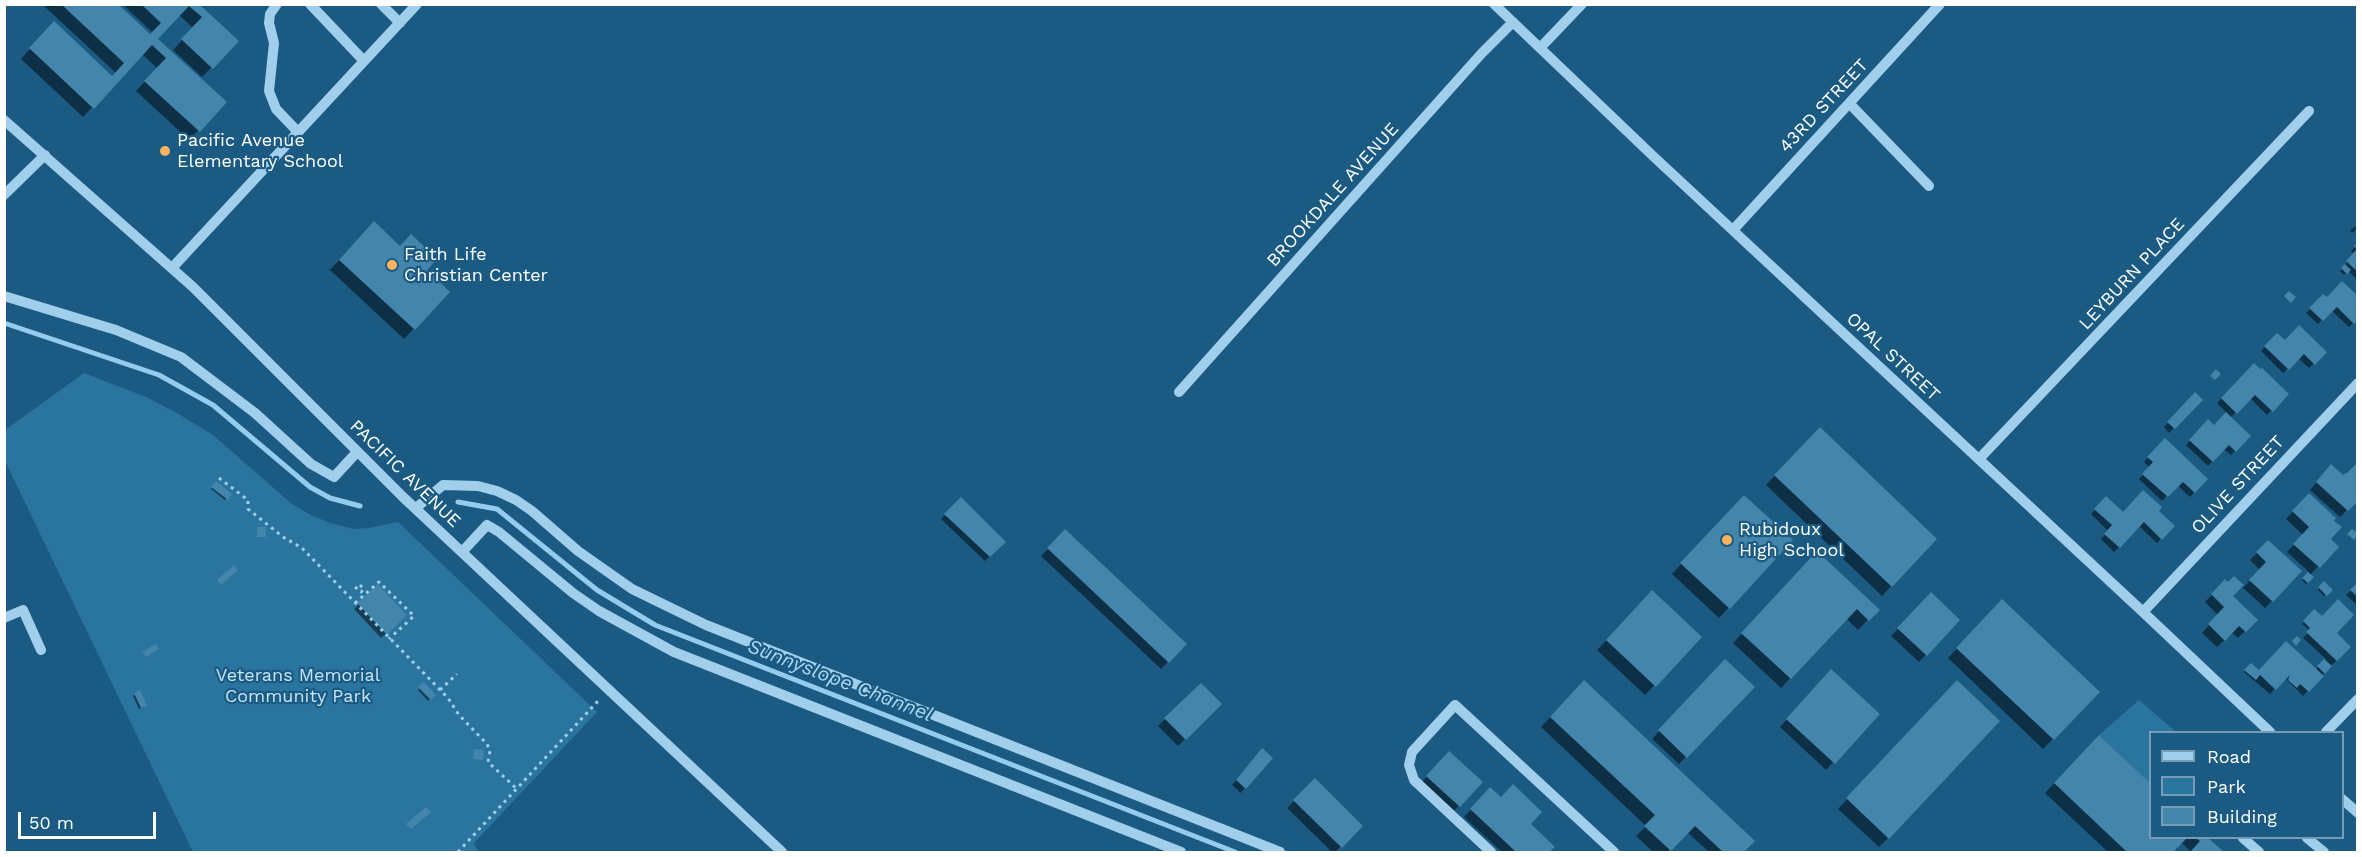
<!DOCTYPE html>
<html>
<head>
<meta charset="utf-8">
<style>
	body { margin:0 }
	#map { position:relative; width:2362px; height:857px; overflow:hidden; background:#1b5b83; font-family:"Work Sans",sans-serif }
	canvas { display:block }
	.frame { position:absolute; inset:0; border:6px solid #fff; pointer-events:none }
	.legend { position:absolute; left:2149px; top:731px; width:195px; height:108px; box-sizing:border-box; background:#1b5b83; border:2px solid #769db5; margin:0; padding:8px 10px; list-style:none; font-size:18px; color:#fff }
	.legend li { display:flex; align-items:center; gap:12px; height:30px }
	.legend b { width:30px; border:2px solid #769db5 }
	.scale { position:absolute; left:18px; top:812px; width:138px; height:27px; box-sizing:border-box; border:3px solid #fff; border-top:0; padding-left:8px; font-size:18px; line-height:21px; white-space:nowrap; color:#fff; -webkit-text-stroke:4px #1b5b83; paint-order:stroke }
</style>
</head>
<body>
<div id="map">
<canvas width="2362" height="857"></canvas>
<div class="frame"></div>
<ul class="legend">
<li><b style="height:8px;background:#a1cfeb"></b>Road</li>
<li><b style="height:16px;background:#2a74a0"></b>Park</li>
<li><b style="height:16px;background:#4485ac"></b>Building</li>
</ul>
<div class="scale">50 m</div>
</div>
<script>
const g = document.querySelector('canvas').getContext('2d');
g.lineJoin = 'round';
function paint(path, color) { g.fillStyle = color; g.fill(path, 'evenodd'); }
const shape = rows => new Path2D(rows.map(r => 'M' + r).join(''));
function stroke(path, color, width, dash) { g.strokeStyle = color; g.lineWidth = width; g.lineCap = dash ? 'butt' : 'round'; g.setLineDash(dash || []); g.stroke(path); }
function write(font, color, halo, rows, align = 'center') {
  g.font = font + ' "Work Sans",sans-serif'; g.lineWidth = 4.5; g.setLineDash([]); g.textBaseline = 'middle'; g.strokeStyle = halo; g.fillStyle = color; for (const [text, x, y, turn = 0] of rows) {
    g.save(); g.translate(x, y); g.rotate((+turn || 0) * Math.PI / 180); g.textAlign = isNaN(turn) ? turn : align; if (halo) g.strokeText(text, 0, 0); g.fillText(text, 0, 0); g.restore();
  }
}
paint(shape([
	[84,373,146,397,177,413,213,435,292,504,311,515,330,523,354,529,368,528,398,522,597,712,474,843,478,852,193,852,5,461,5,430],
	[2139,700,2176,732,2150,732,2150,783,2099,735]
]), '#2a74a0');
paint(shape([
	[42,4,116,4,150,36,153,33,122,4,198,4,237,41,202,77,173,50,193,28,179,15,156,39,225,102,189,140,136,91,157,68,142,54,83,117,21,59,44,33,112,78,116,73],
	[2356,226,2358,228,2352,233,2350,231],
	[364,233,448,292,404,339,330,270],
	[2358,244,2358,280,2348,271,2344,275,2340,271,2354,254,2351,251],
	[2323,296,2358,318,2349,327,2331,310,2318,324,2306,313],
	[2277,335,2285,342,2325,352,2309,368,2298,358,2283,373,2261,351],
	[2254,365,2287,394,2267,415,2250,398,2230,418,2249,436,2231,455,2224,449,2208,466,2186,445,2209,421,2214,426,2227,413,2217,403],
	[2195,394,2200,400,2169,433,2164,427],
	[1810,438,1935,539,1882,596,1766,485],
	[2165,440,2206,479,2190,497,2177,485,2162,501,2139,479,2150,468,2144,462],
	[2324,474,2346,476,2347,510,2340,517,2310,490],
	[216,483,230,494,225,500,211,489],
	[2106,498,2123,514,2156,511,2172,526,2157,543,2139,526,2114,552,2101,539,2108,531,2091,514],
	[961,499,1004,542,985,561,941,519],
	[2302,502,2329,540,2337,547,2310,575,2312,577,2306,584,2302,580,2309,572,2287,552,2303,535,2286,519],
	[1734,506,1791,540,1719,618,1672,574],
	[1065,532,1185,644,1161,669,1041,556],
	[2268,542,2300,571,2265,608,2241,586,2231,596,2256,620,2238,638,2232,633,2217,647,2202,633,2218,615,2205,602,2225,581,2228,584,2234,578,2244,587,2260,570,2250,560],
	[1808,563,1877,610,1858,630,1846,618,1781,688,1733,643],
	[2324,583,2330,590,2324,596,2318,590],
	[2358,584,2358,606,2346,595],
	[378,586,405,615,381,638,354,609],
	[1931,594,1958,620,1919,662,1891,636],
	[1643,602,1700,637,1645,695,1597,650],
	[1992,611,2098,692,2043,749,1948,658],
	[2314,611,2349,647,2303,696,2285,678,2270,694,2244,672,2251,665,2259,672,2315,670,2326,659,2303,638,2310,631,2302,624],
	[1725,661,1753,687,1679,764,1652,739],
	[1824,678,1878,714,1826,770,1780,727],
	[424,684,434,695,428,701,418,690],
	[1201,685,1220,704,1178,746,1158,726],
	[1574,692,1753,841,1741,852,1709,852,1687,832,1667,852,1653,852,1636,836,1646,826,1541,727],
	[1947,692,1888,838,1879,847,1838,809],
	[135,694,143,707,139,709,133,696],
	[2099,737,2150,785,2150,838,2206,838,2222,852,2191,852,2181,842,2171,852,2108,852,2045,793],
	[1258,755,1245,788,1241,793,1232,785],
	[1442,760,1481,782,1452,813,1420,784],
	[1315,780,1361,826,1335,852,1332,852,1287,808],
	[1490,789,1553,847,1547,852,1502,852,1464,817]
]), '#0007');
stroke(shape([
	[4,323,159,375,213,405,310,487,330,498,360,506],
	[458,502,497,509,597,590,655,625,1235,852]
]), '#94cced', 5);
paint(shape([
	[61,4,118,4,150,34,161,23,141,4,200,5,239,41,213,69,181,39,202,17,189,6,158,39,227,102,200,132,144,81,166,58,152,45,94,109,29,48,54,21,112,76,124,63],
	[374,221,400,246,411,234,437,259,427,270,450,292,415,330,339,260],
	[2358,242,2358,272,2346,261,2357,249,2354,246],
	[2345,264,2351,270,2347,274,2341,268],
	[2342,281,2358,296,2358,320,2354,324,2337,307,2323,321,2309,308,2323,294,2327,297],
	[2289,291,2296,297,2291,303,2284,296],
	[2299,325,2327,352,2315,365,2304,354,2289,370,2264,346,2277,333,2285,340],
	[2254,363,2260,369,2262,368,2289,394,2273,412,2255,395,2237,414,2221,398],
	[2216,369,2221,374,2215,380,2210,376],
	[2195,392,2203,400,2175,429,2167,422],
	[2226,412,2251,436,2236,452,2229,445,2213,462,2189,440,2208,419,2214,425],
	[1820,427,1937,539,1892,587,1774,475],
	[2165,438,2208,479,2195,493,2183,482,2168,497,2142,474,2153,462,2147,457],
	[2358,462,2358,501,2348,511,2316,482,2331,464,2343,475,2345,473,2346,474],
	[216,481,232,494,228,500,211,487],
	[2143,490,2162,507,2159,511,2175,526,2162,540,2144,522,2120,548,2104,534,2112,525,2094,509,2106,496,2123,512],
	[2309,493,2336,518,2334,521,2342,527,2331,539,2339,547,2320,568,2293,544,2309,527,2292,511],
	[1744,495,1793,540,1730,609,1680,563],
	[961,497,1006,542,990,557,944,514],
	[257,527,266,527,266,537,257,537],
	[1065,529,1187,644,1169,663,1047,548],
	[2352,529,2358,533,2354,540,2347,534],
	[2268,540,2302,571,2273,602,2249,580,2266,562,2256,552],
	[1817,551,1880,610,1869,621,1857,609,1791,679,1741,633],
	[234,565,238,570,221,585,217,580],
	[2308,572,2314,577,2308,583,2302,578],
	[2234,576,2244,585,2233,596,2258,620,2246,632,2239,626,2225,641,2208,624,2224,607,2211,594,2225,579,2228,582],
	[2324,581,2333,590,2327,596,2318,587],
	[2358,582,2358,597,2350,590],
	[378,584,407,615,387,635,357,603],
	[1652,590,1702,637,1656,687,1606,640],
	[1931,592,1960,620,1927,656,1897,628],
	[2002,599,2100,692,2054,740,1956,648],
	[2338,599,2354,615,2337,633,2351,647,2337,661,2306,632,2310,628,2303,621,2314,609,2322,616],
	[2297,636,2301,640,2296,646,2292,641],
	[2286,641,2324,676,2309,692,2300,684,2297,688,2288,680,2290,675,2276,690,2260,675,2256,680,2244,670,2251,663,2259,670],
	[156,644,159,649,146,657,142,652],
	[1725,659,1755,687,1687,758,1658,730],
	[2324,659,2332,666,2325,674,2317,666],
	[1831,669,1880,714,1835,764,1786,719],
	[1584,680,1755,841,1744,852,1723,852,1695,826,1671,851,1644,826,1655,815,1550,717],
	[1957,680,2000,721,1889,839,1846,798],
	[424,682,436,695,431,700,418,687],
	[1201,683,1222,704,1186,740,1164,718],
	[140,690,147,706,141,708,134,693],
	[2099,735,2150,783,2150,838,2187,838,2173,852,2127,852,2054,783],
	[1262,748,1273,758,1246,789,1236,780],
	[474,749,484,750,483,760,473,759],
	[1449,751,1483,782,1460,807,1426,776],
	[1315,778,1363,826,1342,848,1293,800],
	[1513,784,1542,812,1531,824,1555,847,1549,852,1516,852,1470,809,1490,787,1501,797],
	[426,807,431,812,411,829,406,824],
	[2196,838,2208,838,2224,852,2190,852,2200,841]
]), '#4485ac');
stroke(shape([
	[219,478,248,500,248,509,283,537,302,548,448,698,459,715,487,744,490,751,488,762,517,789],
	[360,585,364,589,361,592,356,588,360,585],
	[355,603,379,582,414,616,389,639],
	[440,690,457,674],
	[458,852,599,700]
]), '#a1cfeb', 3, [3, 4.5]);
stroke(shape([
	[277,4,270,14,269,23,274,43,269,91,276,109,298,132],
	[310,4,364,61],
	[381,4,400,23],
	[1494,4,1653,156,2143,612,2270,732],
	[1540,48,1582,4],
	[1849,103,1929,186],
	[4,120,193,287,403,497,782,852],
	[4,195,45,155],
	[1733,230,1940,4],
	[172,268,417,4],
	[4,296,116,330,181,357,255,413,311,464,334,477,357,452],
	[1179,392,1482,53,1513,22],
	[1979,459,2309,111],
	[416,508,443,485,478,486,497,491,516,500,532,511,578,551,632,589,706,625,1280,852],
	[462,552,487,525,499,532,573,593,599,611,674,652,1181,852],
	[2143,612,2358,383],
	[4,618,23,610,41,650],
	[2326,732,2358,699],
	[2342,799,2358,813],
	[2243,838,2259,852],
	[2307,838,2324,852],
	[1491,852,1414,780,1409,765,1412,752,1455,705,1614,852]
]), '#a1cfeb', 10);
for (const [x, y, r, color] of [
	[165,151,6,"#fcb35d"],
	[392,265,6,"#fcb35d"],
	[1727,540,6,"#fcb35d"]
]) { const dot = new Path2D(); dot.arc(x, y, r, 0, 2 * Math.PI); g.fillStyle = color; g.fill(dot); stroke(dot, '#1b5b83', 2); }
write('18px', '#fff', '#1b5b83', [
	["43RD STREET",1824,106,-47],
	["BROOKDALE AVENUE",1333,195,-48],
	["LEYBURN PLACE",2132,274,-47],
	["OPAL STREET",1893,357,43],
	["PACIFIC AVENUE",405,474,44],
	["OLIVE STREET",2238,485,-47]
]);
write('18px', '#fff', '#1b5b83', [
	["Pacific Avenue",177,141],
	["Elementary School",177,162],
	["Faith Life",404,255],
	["Christian Center",404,276],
	["Rubidoux",1739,530],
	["High School",1739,551]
], 'left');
write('18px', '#c5e5f8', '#1b5b83', [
	["Veterans Memorial",298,676],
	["Community Park",298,697]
]);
write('italic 20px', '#acd8f2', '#1b5b83', [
	["Sunnyslope Channel",840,681,21]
]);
</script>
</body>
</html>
